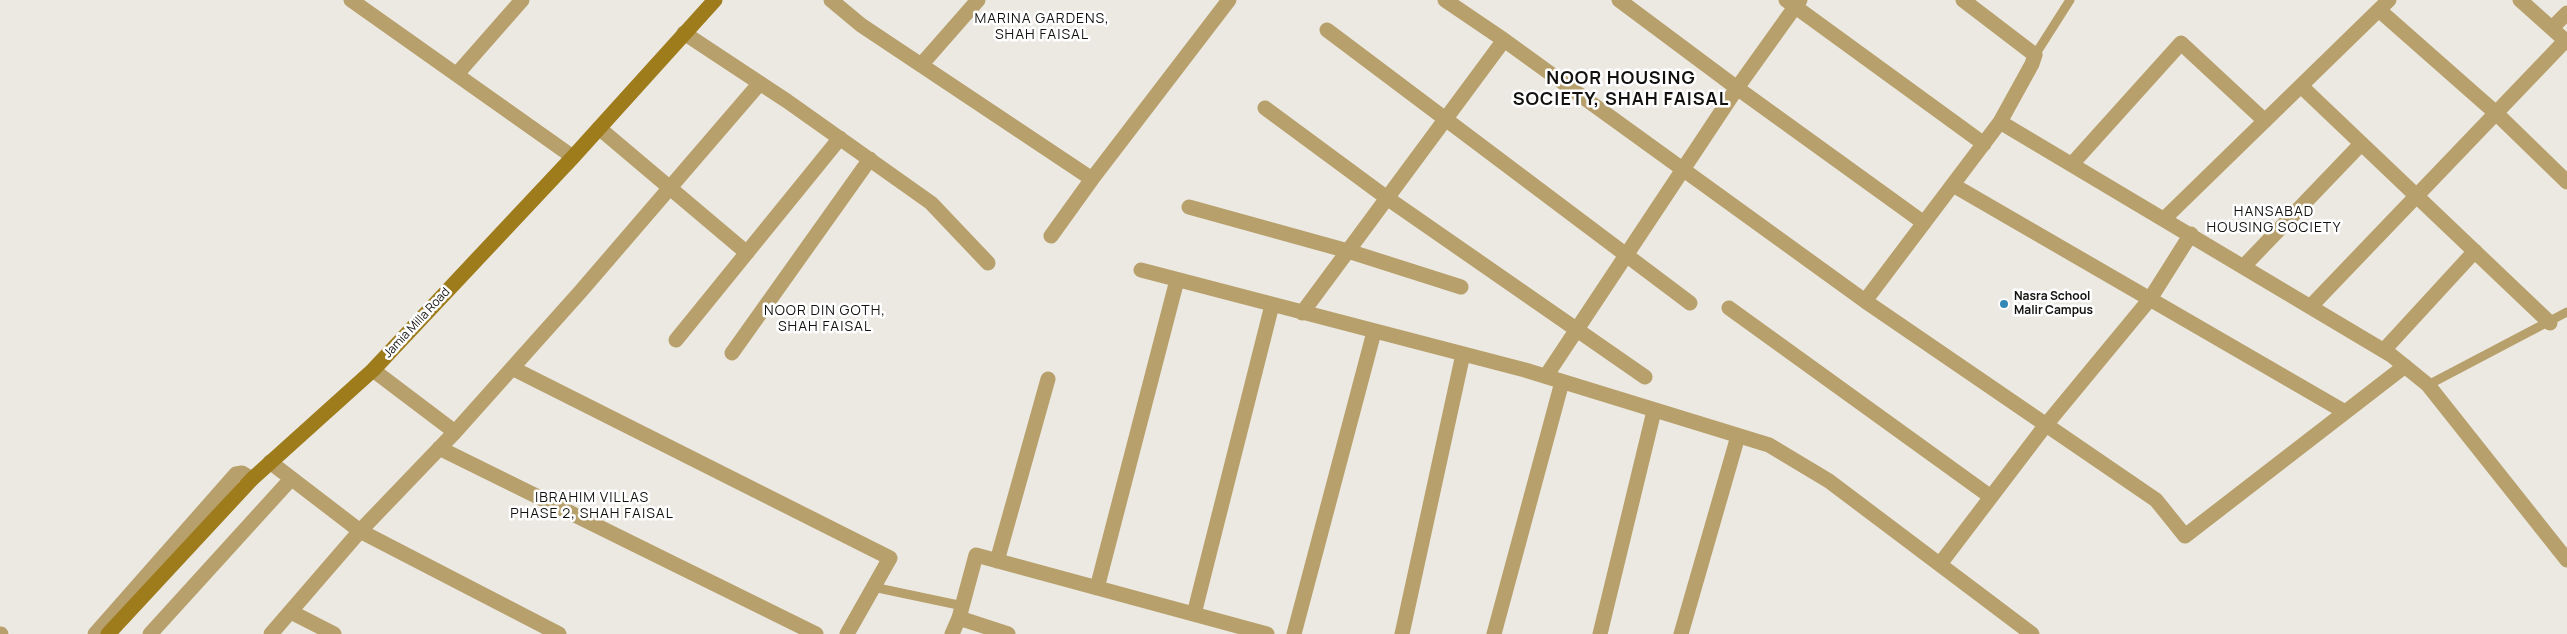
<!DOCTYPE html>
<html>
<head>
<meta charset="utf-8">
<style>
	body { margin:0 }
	canvas { display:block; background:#ece9e2 }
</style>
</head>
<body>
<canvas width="2567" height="634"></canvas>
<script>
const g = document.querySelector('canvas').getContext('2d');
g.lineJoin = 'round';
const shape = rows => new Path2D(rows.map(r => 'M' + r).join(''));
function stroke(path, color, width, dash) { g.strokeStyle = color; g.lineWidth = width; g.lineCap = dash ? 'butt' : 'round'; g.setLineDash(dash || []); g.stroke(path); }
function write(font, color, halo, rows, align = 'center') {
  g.font = font + ' Manrope,sans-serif'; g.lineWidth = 5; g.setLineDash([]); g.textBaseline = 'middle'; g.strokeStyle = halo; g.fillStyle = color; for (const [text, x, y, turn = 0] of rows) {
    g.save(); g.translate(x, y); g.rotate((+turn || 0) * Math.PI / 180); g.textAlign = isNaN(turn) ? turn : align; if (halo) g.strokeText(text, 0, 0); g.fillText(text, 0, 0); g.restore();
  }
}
stroke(shape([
	[2035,55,2070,0],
	[2428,385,2567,312],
	[873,587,963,606]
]), '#b7a06b', 9);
stroke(shape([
	[351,0,573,157],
	[831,0,861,25,1092,179,1229,0],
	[1445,0,1504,40,1865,301,2156,500,2185,536,2405,366],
	[1619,0,1737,88,1924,223],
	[1786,0,1984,144],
	[1963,0,2035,55,2032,64,2000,122,2391,355,2428,385,2567,560],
	[2520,0,2567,42],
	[2379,10,2497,114,2567,182],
	[2552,28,2567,13],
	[1327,30,1690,303],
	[684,33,787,101,931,203,988,263],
	[921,65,978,0],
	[457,74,522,0],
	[2301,86,2550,323],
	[1265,108,1387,198,1645,377],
	[599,128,747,253],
	[2072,164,2181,43,2265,121],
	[1953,185,2345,412],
	[1189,207,1348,251,1461,287],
	[2165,218,2389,0],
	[1051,236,1092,179],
	[2244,266,2361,144],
	[1141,270,1525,370,1769,445,1829,481,2032,634],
	[1865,301,2000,122],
	[2311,306,2565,41],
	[1729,308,1991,497],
	[1302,313,1504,40],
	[676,340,840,138],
	[2384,350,2475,251],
	[732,353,870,159],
	[512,368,890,558,847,634],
	[373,370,455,432],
	[1546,376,1737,88,1800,0],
	[439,448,816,634],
	[270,462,360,531,559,634],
	[997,561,1048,379],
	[1940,564,2045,426,2150,299,2191,234],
	[1097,588,1177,280],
	[291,612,334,634],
	[1194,614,1272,305],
	[0,634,1,634],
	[95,634,236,474,242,473,252,479],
	[150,634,291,479],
	[271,634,360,531,455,432,581,291,760,83],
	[952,634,959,618],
	[1008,634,959,618,976,555,1267,634],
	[1294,634,1374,332],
	[1402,634,1463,354],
	[1494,634,1562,382],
	[1600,634,1654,411],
	[1681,634,1738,436]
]), '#b7a06b', 15);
stroke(shape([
	[108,634,252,479,373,370,573,157,715,0]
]), '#9e7c1c', 15);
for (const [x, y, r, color] of [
	[2004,304,5,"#3488b8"]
]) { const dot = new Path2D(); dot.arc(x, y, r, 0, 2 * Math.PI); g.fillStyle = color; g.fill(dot); stroke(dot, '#fff', 2); }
write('bold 12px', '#131210', '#fff', [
	["Nasra School",2014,297],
	["Malir Campus",2014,311]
], 'left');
write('12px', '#131210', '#fff', [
	["Jamia Milla Road",417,323,-47]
]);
g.letterSpacing = '1px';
write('14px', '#131210', '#fff', [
	["MARINA GARDENS,",1042,19],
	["SHAH FAISAL",1042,35],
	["HANSABAD",2274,212],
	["HOUSING SOCIETY",2274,228],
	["NOOR DIN GOTH,",825,311],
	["SHAH FAISAL",825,327],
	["IBRAHIM VILLAS",592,498],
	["PHASE 2, SHAH FAISAL",592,514]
]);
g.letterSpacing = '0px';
g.letterSpacing = '1px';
write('bold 18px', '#131210', '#fff', [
	["NOOR HOUSING",1621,79],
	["SOCIETY, SHAH FAISAL",1621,100]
]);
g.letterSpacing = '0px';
</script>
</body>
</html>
